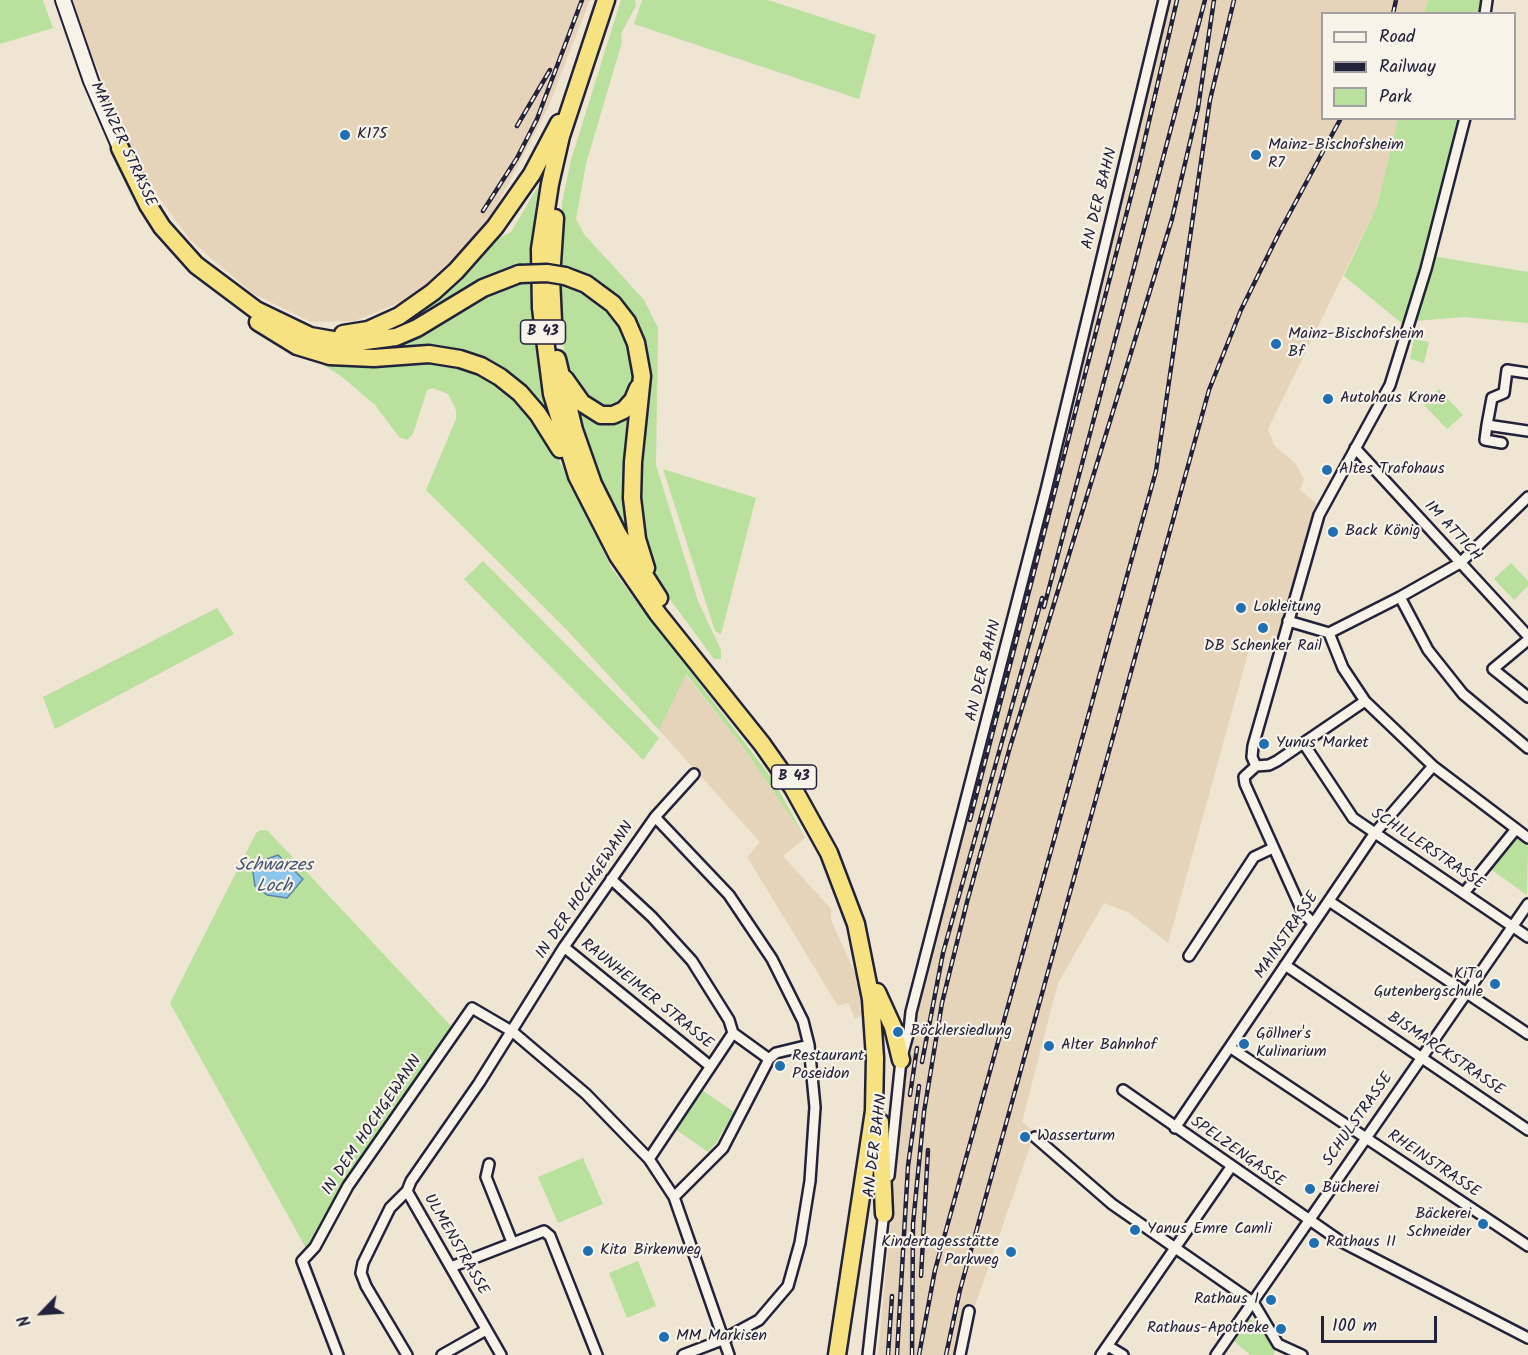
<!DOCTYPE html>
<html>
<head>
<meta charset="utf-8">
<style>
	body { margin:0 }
	#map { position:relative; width:1528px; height:1355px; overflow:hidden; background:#efe5d3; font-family:Kalam,sans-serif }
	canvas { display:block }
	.legend { position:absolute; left:1321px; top:12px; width:195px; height:108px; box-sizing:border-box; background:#f7f3e8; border:2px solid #a29fa3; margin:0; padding:8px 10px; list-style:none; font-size:18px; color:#22223b }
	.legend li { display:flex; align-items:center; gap:12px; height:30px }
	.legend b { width:30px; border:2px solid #a29fa3 }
	.north { position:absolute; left:12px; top:1283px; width:60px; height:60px; -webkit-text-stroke:4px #f7f3e8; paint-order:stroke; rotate:245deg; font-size:16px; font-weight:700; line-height:24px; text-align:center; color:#22223b }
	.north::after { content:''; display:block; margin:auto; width:21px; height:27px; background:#22223b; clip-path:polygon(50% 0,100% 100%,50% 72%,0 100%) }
	.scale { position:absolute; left:1321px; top:1316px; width:116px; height:27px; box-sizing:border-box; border:3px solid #22223b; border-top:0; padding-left:8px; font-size:18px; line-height:21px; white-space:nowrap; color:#22223b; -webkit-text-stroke:4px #f7f3e8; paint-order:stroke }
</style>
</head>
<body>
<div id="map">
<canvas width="1528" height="1355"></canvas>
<ul class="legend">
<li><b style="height:8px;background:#f7f3e8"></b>Road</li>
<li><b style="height:8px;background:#22223b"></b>Railway</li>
<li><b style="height:16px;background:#b9e09c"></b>Park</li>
</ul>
<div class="north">N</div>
<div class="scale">100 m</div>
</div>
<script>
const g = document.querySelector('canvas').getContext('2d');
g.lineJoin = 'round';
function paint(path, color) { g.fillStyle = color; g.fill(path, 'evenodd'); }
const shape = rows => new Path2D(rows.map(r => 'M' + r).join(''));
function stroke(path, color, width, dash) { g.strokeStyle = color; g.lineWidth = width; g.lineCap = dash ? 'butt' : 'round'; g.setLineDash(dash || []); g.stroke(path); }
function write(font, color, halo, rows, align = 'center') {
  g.font = font + ' Kalam,sans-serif'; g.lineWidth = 4.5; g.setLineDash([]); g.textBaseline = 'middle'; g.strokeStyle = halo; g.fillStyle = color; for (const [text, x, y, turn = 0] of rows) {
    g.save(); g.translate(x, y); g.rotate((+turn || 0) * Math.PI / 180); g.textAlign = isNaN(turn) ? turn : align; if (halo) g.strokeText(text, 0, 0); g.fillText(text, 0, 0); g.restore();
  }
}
paint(shape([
	[73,0,590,0,548,108,486,226,413,297,355,321,311,322,252,293,191,241,145,179,82,32],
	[1168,0,1428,0,1424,13,1322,14,1322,118,1398,119,1377,206,1268,429,1274,445,1295,463,1304,479,1300,490,1317,504,1275,652,1250,646,1168,943,1128,912,1104,903,1058,983,1022,1122,1035,1132,958,1355,878,1355,904,1077,913,1021],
	[685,674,746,751,805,838,783,856,831,909,831,920,859,982,863,1014,855,1019,848,1003,838,1006,747,857,760,842,659,730]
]), '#e5d4ba');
paint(shape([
	[0,0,43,0,53,28,0,44],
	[621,0,635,0,636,6,621,34,622,42,586,164,576,219,584,234,644,300,658,328,656,465,698,601,721,650,721,659,714,659,666,594,652,565,639,519,636,486,647,366,586,276,561,266,562,203,571,160],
	[642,0,768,0,876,35,859,99,634,24],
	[1428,0,1482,0,1479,13,1424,13],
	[1398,119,1462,119,1405,326,1344,276,1377,206],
	[540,183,537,264,516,268,425,317,420,314,419,308,494,237,499,238,511,232],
	[1432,256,1528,272,1528,323,1463,317,1415,321],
	[535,279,562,446,493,367,383,351,386,345,503,283],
	[559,281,595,293,631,340,635,386,615,410,595,408,572,382,564,351],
	[1414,339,1429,342,1424,363,1410,359],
	[305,354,461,361,513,390,551,444,612,569,774,781,805,838,746,751,686,674,659,730,565,628,426,490,456,419,456,410,448,394,433,388,427,390,413,434,407,440,399,437,375,405,341,376],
	[1439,389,1463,415,1447,429,1423,404],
	[572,407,588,413,631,409,637,554,609,505],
	[663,469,756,498,721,634,715,631],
	[483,561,659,738,643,760,464,579],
	[1511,563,1528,581,1528,586,1514,600,1494,579],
	[217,608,234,634,55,729,43,697],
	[261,830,268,831,453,1028,307,1250,170,1003,256,833],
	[302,880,287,898,267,895],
	[1514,835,1528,846,1527,895,1489,868],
	[702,1090,734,1112,716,1143,708,1152,675,1129],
	[583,1158,603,1204,558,1223,538,1177],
	[638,1261,656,1306,627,1318,609,1273],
	[1249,1318,1271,1337,1276,1349,1273,1355,1250,1355,1234,1341]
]), '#b9e09c');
const water = shape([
	[278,855,303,879,287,898,267,895,255,886,253,873,259,862,278,855]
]);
paint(water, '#8ac5ea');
stroke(water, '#6084a4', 1.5);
const street = shape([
	[1485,14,1487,0],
	[1528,373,1507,370,1504,393,1492,398,1487,425,1528,431],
	[1487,425,1485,440,1502,443],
	[1355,448,1528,636],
	[1400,597,1428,650,1463,694,1528,748],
	[1288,621,1329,633,1400,597,1460,563,1528,497],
	[1329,633,1343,668,1365,701,1433,766,1528,838],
	[1528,640,1493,669,1528,697],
	[1304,744,1353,818,1528,937],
	[1256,766,1252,757,1253,746,1319,515,1390,385,1426,269,1465,118],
	[1256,766,1244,777,1245,784,1303,913,1313,923],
	[1256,766,1269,765,1277,761,1365,701],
	[655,817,729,895,772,959,803,1021,809,1045,815,1107,810,1181,800,1243,788,1286,759,1320,722,1340,683,1355],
	[611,879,652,917,692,961,729,1020,733,1033],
	[1464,893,1516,829],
	[1329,901,1528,1034],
	[564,947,710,1066],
	[1189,956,1254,857,1273,848],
	[1285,965,1528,1130],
	[733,1033,769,1059],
	[1231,1048,1528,1246],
	[1123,1090,1340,1241,1528,1338],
	[1175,1128,1374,834,1433,766],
	[1035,1137,1112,1204,1253,1302,1278,1344,1302,1355],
	[649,1159,733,1033],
	[489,1164,486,1177,512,1242],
	[889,1176,901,1060,909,1031,911,1012,1046,490,1164,0],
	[407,1191,501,1355],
	[674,1197,723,1148,769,1059,776,1053,809,1045],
	[451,1267,544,1231,550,1236,597,1355],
	[1108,1346,1123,1355],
	[338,1355,302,1261,315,1247,348,1186,472,1008,513,1032,586,1094,649,1159,674,1197,729,1355],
	[407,1355,366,1286,361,1273,363,1263,390,1208,407,1191,411,1181,479,1083,564,947,655,817,694,774],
	[442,1355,486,1330],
	[868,1355,884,1211],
	[960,1355,969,1311],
	[1101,1355,1231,1167],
	[1216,1355,1528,904]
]);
const secondary = shape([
	[63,0,91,81,120,148]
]);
const highway = shape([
	[606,0,561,136,550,184,540,249,541,308,552,394,577,476,618,556,658,614,762,744,793,788,829,853,856,924,871,999,875,1058,874,1111,837,1355],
	[120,148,148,205,162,227,196,265,256,310,310,336,350,343,396,337,417,328,483,288,519,274],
	[565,276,586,284,613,304,627,322,636,343,642,376,633,462,632,498,637,539,646,568],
	[553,321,551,278,555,218],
	[258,322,297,346,330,356,374,358,429,354,460,359,481,366,500,377,520,393,538,414,560,449],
	[343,334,368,330,399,316,433,292,456,271,495,227,532,174,559,123],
	[557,359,574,430,593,484,618,534,659,598],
	[565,379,582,403,601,415,613,415,624,410,633,400,638,388],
	[877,992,893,1027,901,1060],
	[880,1122,884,1214]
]);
stroke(street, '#22223b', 14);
stroke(secondary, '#22223b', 18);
stroke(highway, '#22223b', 21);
stroke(street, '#f7f3e8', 9);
stroke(secondary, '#f7f3e8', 14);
stroke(highway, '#f7e281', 16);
const rail = shape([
	[1393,14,1396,0],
	[517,126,550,70],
	[483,211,517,158,537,119,582,0],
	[1044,607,1205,0],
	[970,820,1138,169,1177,0],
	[922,1062,943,953,1042,598],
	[910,1095,917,1048],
	[921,1276,928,1150],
	[888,1355,892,1296],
	[897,1355,908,1166,919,1086],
	[912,1355,913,1224,924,1112,942,1003,967,902,1010,747,1172,219,1198,108,1214,0],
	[919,1355,935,1270,1156,471,1210,100,1234,0],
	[946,1355,960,1290,1209,390,1241,310,1279,233,1341,118]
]);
stroke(rail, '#22223b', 4.5);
stroke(rail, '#f7f3e8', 2, [7]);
const highwayBridge = shape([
	[519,274,547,273,565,276]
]);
stroke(highwayBridge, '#22223b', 21, []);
stroke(highwayBridge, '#f7e281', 16);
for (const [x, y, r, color] of [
	[345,135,6,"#1f6fb2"],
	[1256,155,6,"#1f6fb2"],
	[1276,344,6,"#1f6fb2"],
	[1328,399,6,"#1f6fb2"],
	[1327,470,6,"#1f6fb2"],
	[1333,532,6,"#1f6fb2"],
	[1241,608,6,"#1f6fb2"],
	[1263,628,6,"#1f6fb2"],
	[1264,744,6,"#1f6fb2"],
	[1495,984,6,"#1f6fb2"],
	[898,1032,6,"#1f6fb2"],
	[1244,1044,6,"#1f6fb2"],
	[1049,1046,6,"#1f6fb2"],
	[780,1066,6,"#1f6fb2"],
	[1025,1137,6,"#1f6fb2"],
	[1310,1189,6,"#1f6fb2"],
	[1483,1224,6,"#1f6fb2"],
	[1135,1230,6,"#1f6fb2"],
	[1314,1243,6,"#1f6fb2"],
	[588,1251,6,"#1f6fb2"],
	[1011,1252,6,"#1f6fb2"],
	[1271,1300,6,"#1f6fb2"],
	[1281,1329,6,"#1f6fb2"],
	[664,1337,6,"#1f6fb2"]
]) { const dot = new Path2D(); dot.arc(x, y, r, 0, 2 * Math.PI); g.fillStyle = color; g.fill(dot); stroke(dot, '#f7f3e8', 2); }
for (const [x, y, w] of [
	[543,332,45],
	[794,777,45]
]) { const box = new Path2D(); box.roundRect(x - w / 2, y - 12, w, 24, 4.5); g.fillStyle = '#f7f3e8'; g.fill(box); stroke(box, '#22223b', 1.5); }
write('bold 15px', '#22223b', null, [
	["B 43",543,332],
	["B 43",794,777]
]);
write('16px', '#22223b', '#f7f3e8', [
	["K175",357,135],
	["Mainz-Bischofsheim",1268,146],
	["R7",1268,164],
	["Mainz-Bischofsheim",1288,335],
	["Bf",1288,353],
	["Autohaus Krone",1340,399],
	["Altes Trafohaus",1339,470],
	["Back König",1345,532],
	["Lokleitung",1253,608],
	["DB Schenker Rail",1263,647,"center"],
	["Yunus Market",1276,744],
	["KiTa",1483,975,"right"],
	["Gutenbergschule",1483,993,"right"],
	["Böcklersiedlung",910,1032],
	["Göllner's",1256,1035],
	["Kulinarium",1256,1053],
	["Alter Bahnhof",1061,1046],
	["Restaurant",792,1057],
	["Poseidon",792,1075],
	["Wasserturm",1037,1137],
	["Bücherei",1322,1189],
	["Bäckerei",1471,1215,"right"],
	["Schneider",1471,1233,"right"],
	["Yanus Emre Camli",1147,1230],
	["Kindertagesstätte",999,1243,"right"],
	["Parkweg",999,1261,"right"],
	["Rathaus II",1326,1243],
	["Kita Birkenweg",600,1251],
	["Rathaus I",1259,1300,"right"],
	["Rathaus-Apotheke",1269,1329,"right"],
	["MM Markisen",676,1337]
], 'left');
write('16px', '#22223b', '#f7f3e8', [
	["MAINZER STRASSE",122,145,65],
	["AN DER BAHN",1101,199,-76],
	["IM ATTICH",1452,532,47],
	["AN DER BAHN",985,671,-76],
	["SCHILLERSTRASSE",1427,850,34],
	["IN DER HOCHGEWANN",586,891,-56],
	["MAINSTRASSE",1288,936,-56],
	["RAUNHEIMER STRASSE",646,995,39],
	["BISMARCKSTRASSE",1445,1055,34],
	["SCHULSTRASSE",1359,1120,-55],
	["IN DEM HOCHGEWANN",373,1126,-56],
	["AN DER BAHN",877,1146,-83],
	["SPELZENGASSE",1237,1153,35],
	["RHEINSTRASSE",1433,1165,34],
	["ULMENSTRASSE",455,1245,60]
]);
write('italic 18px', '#415370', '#f7f3e8', [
	["Schwarzes",274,867],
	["Loch",274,888]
]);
</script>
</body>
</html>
